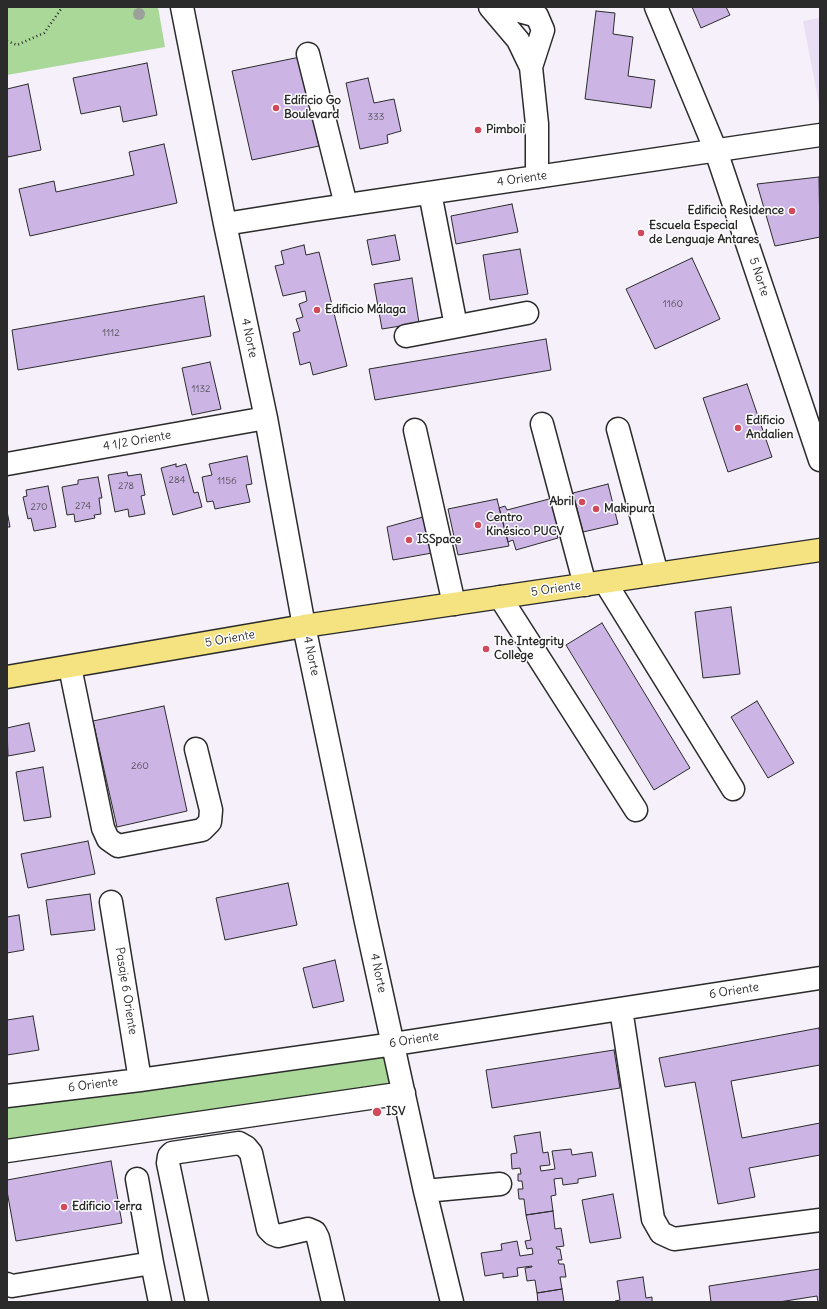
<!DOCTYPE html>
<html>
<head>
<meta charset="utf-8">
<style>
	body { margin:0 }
	#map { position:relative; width:827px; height:1309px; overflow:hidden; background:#f5f0fa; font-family:Delius,sans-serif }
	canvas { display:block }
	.frame { position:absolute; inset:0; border:8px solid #2b2b2b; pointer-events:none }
</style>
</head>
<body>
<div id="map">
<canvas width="827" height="1309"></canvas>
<div class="frame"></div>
</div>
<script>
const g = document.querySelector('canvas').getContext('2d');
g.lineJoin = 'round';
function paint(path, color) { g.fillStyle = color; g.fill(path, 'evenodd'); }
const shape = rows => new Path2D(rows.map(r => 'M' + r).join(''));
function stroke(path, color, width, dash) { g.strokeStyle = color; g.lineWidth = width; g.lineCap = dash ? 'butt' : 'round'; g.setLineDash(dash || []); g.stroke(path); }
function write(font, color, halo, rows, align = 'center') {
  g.font = font + ' Delius,sans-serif'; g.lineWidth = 3; g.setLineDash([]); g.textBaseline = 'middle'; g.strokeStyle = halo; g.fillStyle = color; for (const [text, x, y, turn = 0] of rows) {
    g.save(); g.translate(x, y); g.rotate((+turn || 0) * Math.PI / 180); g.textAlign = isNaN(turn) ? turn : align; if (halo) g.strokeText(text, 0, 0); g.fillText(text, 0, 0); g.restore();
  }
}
paint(shape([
	[820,18,820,104,819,104,803,21]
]), '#e9def3');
paint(shape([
	[7,7,158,7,165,47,7,75],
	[383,1052,391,1087,7,1142,7,1105]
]), '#a9d898');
const building = shape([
	[692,7,726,7,730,15,701,28,692,7],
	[596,11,615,13,613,34,633,37,628,76,655,80,651,108,585,99,596,11],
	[300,57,319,146,252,160,232,71,300,57],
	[147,63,157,115,123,122,120,106,81,114,73,78,147,63],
	[368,78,374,103,394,99,401,131,387,135,388,143,360,149,346,83,368,78],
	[28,84,41,150,8,157,7,152,7,89,28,84],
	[164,144,177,203,30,236,19,189,54,181,56,192,134,175,129,152,164,144],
	[819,177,820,237,775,246,757,184,819,177],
	[512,204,518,232,456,244,451,216,512,204],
	[395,235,400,260,372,265,367,240,395,235],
	[304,245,306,255,319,252,347,366,313,375,310,362,300,365,293,333,300,331,296,319,303,317,299,304,307,301,305,291,283,296,275,266,284,264,281,251,304,245],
	[520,249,528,294,490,300,483,255,520,249],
	[692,258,720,319,655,349,626,289,692,258],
	[412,278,419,323,382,329,374,284,412,278],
	[204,296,211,336,18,370,12,330,204,296],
	[546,339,551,370,375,400,369,369,546,339],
	[210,362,221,409,192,415,182,368,210,362],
	[747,384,772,457,728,472,703,398,747,384],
	[247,456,252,484,246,485,250,502,215,509,213,501,207,502,202,477,212,475,209,464,247,456],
	[176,464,176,467,186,464,194,493,198,492,202,507,173,515,161,468,176,464],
	[127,472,128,476,141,474,145,495,141,496,145,514,129,517,128,509,115,512,108,475,127,472],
	[98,477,102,498,99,498,101,514,94,515,95,518,75,522,74,514,67,515,62,487,78,484,78,480,98,477],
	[608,484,618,524,583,532,573,493,608,484],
	[48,486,56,527,34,531,31,518,28,519,23,497,27,496,26,490,48,486],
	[553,498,559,527,555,529,558,538,516,550,513,540,508,542,499,508,505,506,507,510,553,498],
	[497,499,509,546,458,555,448,509,497,499],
	[7,511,10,527,7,527,7,511],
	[423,517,432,553,393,560,387,527,423,517],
	[731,607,740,674,703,678,695,612,731,607],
	[602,623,690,768,654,790,566,645,602,623],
	[757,701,794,763,768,778,731,717,757,701],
	[164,706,187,811,117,827,93,721,164,706],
	[29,723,35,751,8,756,7,728,29,723],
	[43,767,51,817,24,821,16,772,43,767],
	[88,841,95,874,28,888,21,854,88,841],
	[288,883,297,925,225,940,216,898,288,883],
	[90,894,95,930,51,935,46,900,90,894],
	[19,915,24,950,7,953,7,917,19,915],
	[335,960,344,1001,313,1008,303,968,335,960],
	[33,1016,39,1050,7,1055,7,1020,33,1016],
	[819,1028,820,1035,820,1065,731,1081,742,1138,820,1123,820,1155,749,1168,755,1197,718,1204,695,1082,665,1087,659,1058,819,1028],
	[614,1050,620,1088,492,1108,486,1070,614,1050],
	[540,1132,543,1153,548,1152,550,1165,540,1166,541,1171,555,1169,552,1151,571,1149,572,1155,592,1152,596,1176,578,1179,578,1183,563,1185,562,1178,554,1179,556,1195,551,1196,553,1211,526,1215,524,1199,519,1199,518,1189,523,1189,522,1181,518,1181,518,1174,521,1174,520,1168,512,1169,511,1154,517,1153,514,1136,540,1132],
	[111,1161,122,1223,16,1241,7,1191,7,1180,111,1161],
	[613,1194,621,1238,590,1243,582,1200,613,1194],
	[553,1211,555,1229,561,1228,564,1246,556,1247,557,1249,560,1249,562,1260,558,1260,559,1264,564,1264,566,1277,560,1277,562,1289,537,1293,535,1280,527,1281,525,1268,532,1267,532,1266,517,1268,518,1276,503,1278,503,1273,485,1276,481,1253,502,1250,501,1244,517,1241,520,1256,533,1254,532,1248,527,1249,525,1241,531,1240,526,1215,553,1211],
	[820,1269,820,1302,818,1302,817,1296,779,1302,711,1302,709,1286,820,1269],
	[643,1277,646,1298,652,1297,652,1302,615,1302,615,1301,620,1300,617,1281,643,1277],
	[562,1289,564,1302,538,1302,537,1293,562,1289]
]);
paint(building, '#ccb5e4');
stroke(building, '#2b2b2b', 1);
const minor = shape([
	[182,7,225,224,266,418,304,626,366,922,425,1191,452,1302],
	[490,7,518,40,531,67,537,124,537,177],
	[498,7,519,11,537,16,543,30,531,67],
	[656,7,716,151,820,460],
	[308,54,346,205],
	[430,193,456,326],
	[225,224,313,210,820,135],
	[406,336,527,313],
	[542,424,585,585],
	[618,429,657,574],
	[415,430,454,604],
	[7,464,266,418],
	[605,582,733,789],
	[500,597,636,810],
	[70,667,103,828,108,839,118,846,202,830,210,822,211,810,196,749],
	[111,902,140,1080],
	[621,1009,653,1219,661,1233,674,1239,820,1220],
	[7,1096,140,1080,394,1044,820,978],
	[7,1151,404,1093],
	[137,1179,152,1263],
	[425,1191,500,1184],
	[7,1284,12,1286,152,1263,160,1302],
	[197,1302,168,1163,169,1156,172,1153,239,1143,246,1147,251,1153,268,1229,273,1234,278,1236,308,1229,315,1232,318,1238,333,1302]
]);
const major = shape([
	[7,677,304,626,820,550]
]);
stroke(minor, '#2b2b2b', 25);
stroke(major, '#2b2b2b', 25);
stroke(shape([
	[7,41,17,45,44,33,61,9,62,7]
]), '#2b2b2b', 2.5, [1, 3]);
stroke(minor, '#fff', 22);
stroke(major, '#f5e382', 22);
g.fillStyle = '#9ba09a';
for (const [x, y] of [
	[139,14]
]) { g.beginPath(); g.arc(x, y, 6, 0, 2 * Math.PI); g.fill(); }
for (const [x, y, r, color] of [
	[276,108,4,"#d1495b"],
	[478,130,4,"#d1495b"],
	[792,211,4,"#d1495b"],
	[641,233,4,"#d1495b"],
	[317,310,4,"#d1495b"],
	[738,428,4,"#d1495b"],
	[582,502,4,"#d1495b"],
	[596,509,4,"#d1495b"],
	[478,525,4,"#d1495b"],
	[409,540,4,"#d1495b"],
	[486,649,4,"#d1495b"],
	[377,1112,5,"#d1495b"],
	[64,1207,4,"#d1495b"]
]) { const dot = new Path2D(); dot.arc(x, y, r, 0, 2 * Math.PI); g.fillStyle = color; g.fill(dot); stroke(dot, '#fff', 1.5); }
write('10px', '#534e59', null, [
	["333",376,117],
	["1160",673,304],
	["1112",111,333],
	["1132",201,389],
	["284",177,480],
	["1156",227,481],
	["278",126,486],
	["274",83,506],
	["270",39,507],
	["260",140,766]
]);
write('bold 12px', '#2b2b2b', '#fff', [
	["Edificio Go",284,101],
	["Boulevard",284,115],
	["Pimboli",486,130],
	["Edificio Residence",784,211,"right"],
	["Escuela Especial",649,226],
	["de Lenguaje Antares",649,240],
	["Edificio Málaga",325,310],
	["Edificio",746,421],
	["Andalien",746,435],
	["Abril",574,502,"right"],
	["Makipura",604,509],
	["Centro",486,518],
	["Kinésico PUCV",486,532],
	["ISSpace",417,540],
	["The Integrity",494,642],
	["College",494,656],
	["ISV",386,1112],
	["Edificio Terra",72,1207]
], 'left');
write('12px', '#2b2b2b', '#fff', [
	["4 Oriente",522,179,-8],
	["5 Norte",759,277,72],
	["4 Norte",249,338,78],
	["4 1/2 Oriente",137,441,-10],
	["5 Oriente",556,589,-8],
	["5 Oriente",230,639,-10],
	["4 Norte",311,656,78],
	["4 Norte",378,973,78],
	["Pasaje 6 Oriente",126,991,81],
	["6 Oriente",734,991,-9],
	["6 Oriente",414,1040,-9],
	["6 Oriente",93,1085,-7]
]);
</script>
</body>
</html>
